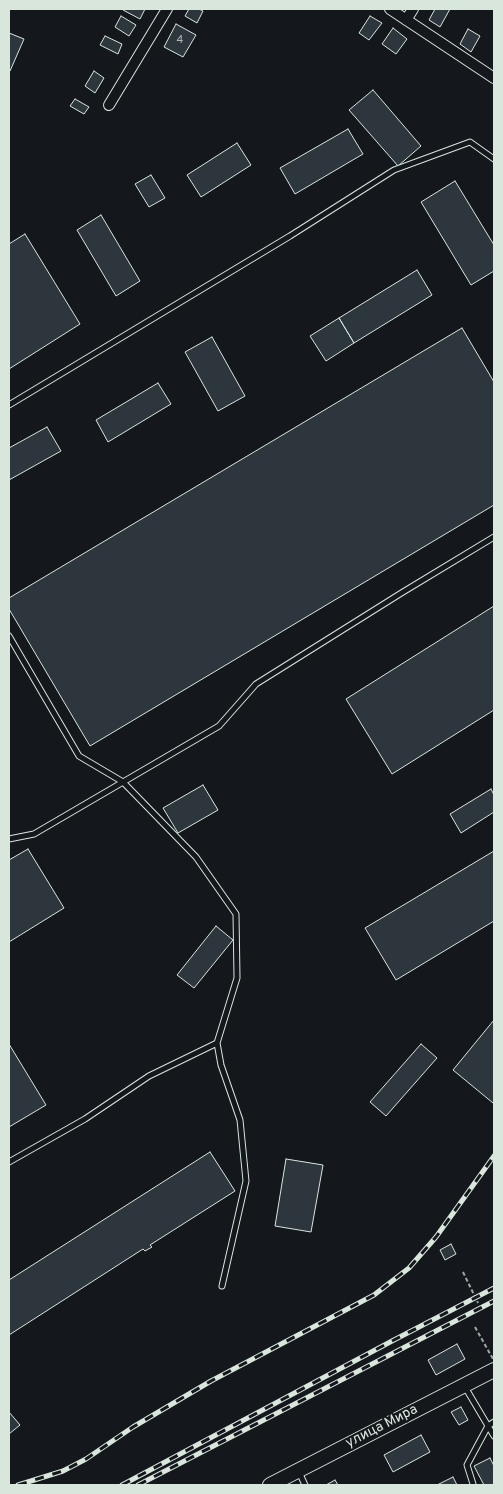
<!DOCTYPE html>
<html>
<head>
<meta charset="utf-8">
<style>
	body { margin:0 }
	#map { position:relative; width:503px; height:1494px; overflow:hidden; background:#14181c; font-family:Overpass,sans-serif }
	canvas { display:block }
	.frame { position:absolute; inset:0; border:10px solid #d8e6dc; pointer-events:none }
</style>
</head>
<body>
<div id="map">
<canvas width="503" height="1494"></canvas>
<div class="frame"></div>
</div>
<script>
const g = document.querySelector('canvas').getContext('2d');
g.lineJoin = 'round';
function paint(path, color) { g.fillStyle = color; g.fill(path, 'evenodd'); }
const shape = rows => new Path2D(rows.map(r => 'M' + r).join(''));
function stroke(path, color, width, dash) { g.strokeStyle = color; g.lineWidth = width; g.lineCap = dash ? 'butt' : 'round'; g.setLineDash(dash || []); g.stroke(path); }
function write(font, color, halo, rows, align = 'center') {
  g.font = font + ' Overpass,sans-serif'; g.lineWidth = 4; g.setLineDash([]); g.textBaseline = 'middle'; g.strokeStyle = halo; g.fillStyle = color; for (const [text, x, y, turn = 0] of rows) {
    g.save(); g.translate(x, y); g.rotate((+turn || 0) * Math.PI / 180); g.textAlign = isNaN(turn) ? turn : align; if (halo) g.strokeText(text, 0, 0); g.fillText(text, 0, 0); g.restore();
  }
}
const building = shape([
	[124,9,145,9,140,19,123,10,124,9],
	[189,9,199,9,203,11,197,23,185,16,189,9],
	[435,9,450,9,440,27,429,20,435,9],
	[121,16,136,25,129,36,115,27,121,16],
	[370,16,382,23,369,40,359,33,370,16],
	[176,24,196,35,183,57,164,47,176,24],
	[393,28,407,39,396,54,382,44,393,28],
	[468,29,480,36,471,52,460,44,468,29],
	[9,33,24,39,10,71,9,71,9,33],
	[105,36,122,44,118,54,100,45,105,36],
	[94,71,104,78,95,93,85,86,94,71],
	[373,90,421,146,398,166,349,110,373,90],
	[75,99,89,107,84,114,70,106,75,99],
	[348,129,363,154,295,194,280,168,348,129],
	[237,143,251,165,201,197,187,175,237,143],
	[151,175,165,198,149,207,135,184,151,175],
	[455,181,494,245,494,271,471,285,421,202,455,181],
	[101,215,140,281,116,296,77,230,101,215],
	[25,234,80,324,9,369,9,244,25,234],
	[417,270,432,295,354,343,339,318,417,270],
	[339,318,354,343,326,361,310,336,339,318],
	[462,328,494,382,494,505,90,746,9,609,9,598,462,328],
	[212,337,245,396,218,411,185,352,212,337],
	[158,383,171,404,108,442,96,420,158,383],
	[47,427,61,451,9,480,9,448,47,427],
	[494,606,494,710,392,774,346,699,494,606],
	[203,785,218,810,178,833,163,808,203,785],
	[491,789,494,795,494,812,461,833,450,814,491,789],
	[28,849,64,908,9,942,9,860,28,849],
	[494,851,494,921,396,980,365,928,494,851],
	[216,926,233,940,194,988,177,975,216,926],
	[494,1020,494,1102,493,1103,453,1070,494,1020],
	[9,1044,46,1105,9,1127,9,1044],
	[421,1044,437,1058,386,1116,370,1102,421,1044],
	[210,1152,235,1191,150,1245,152,1247,145,1251,143,1249,9,1335,9,1280,210,1152],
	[286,1159,323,1165,311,1232,275,1226,286,1159],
	[451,1244,456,1254,445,1260,440,1250,451,1244],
	[457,1344,465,1359,436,1375,428,1360,457,1344],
	[461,1407,468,1420,459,1425,451,1412,461,1407],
	[9,1412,20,1425,9,1434,9,1412],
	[421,1435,430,1452,393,1472,384,1455,421,1435],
	[490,1458,494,1466,494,1485,484,1485,474,1466,490,1458],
	[453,1477,457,1485,437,1485,453,1477],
	[335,1480,338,1485,326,1485,335,1480]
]);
paint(building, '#2c363c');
stroke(building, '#d8e6dc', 1);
const lane = shape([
	[9,405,290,236,394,170,470,142,494,159],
	[9,636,79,756,123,782,196,857,236,914,237,978,217,1043,221,1065,240,1120,246,1181,222,1286],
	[9,839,34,834,219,726,256,684,403,592,494,537],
	[9,1162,85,1119,149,1076,217,1043],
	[465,1387,494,1436],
	[299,1472,305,1485],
	[473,1484,467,1465,488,1426,494,1422]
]);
const street = shape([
	[390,9,494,78],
	[406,20,413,9],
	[109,105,167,9]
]);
const secondary = shape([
	[270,1485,494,1370]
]);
stroke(lane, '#d8e6dc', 7);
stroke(street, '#d8e6dc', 12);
stroke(secondary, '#d8e6dc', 16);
stroke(shape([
	[463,1272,478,1303],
	[475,1327,493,1359]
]), '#9da8a2', 2, [4, 2.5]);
stroke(lane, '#14181c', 5);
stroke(street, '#14181c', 10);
stroke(secondary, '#14181c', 14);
const rail = shape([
	[18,1485,63,1471,86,1459,133,1427,211,1381,374,1295,409,1268,436,1237,494,1156],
	[122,1485,392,1341,494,1288],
	[138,1485,494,1301]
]);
stroke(rail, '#d8e6dc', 5);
stroke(rail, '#14181c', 3, [9]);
write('11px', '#adbab4', null, [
	["4",180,41]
]);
write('14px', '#d8e6dc', '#14181c', [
	["улица Мира",382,1427,-27]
]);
</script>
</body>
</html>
